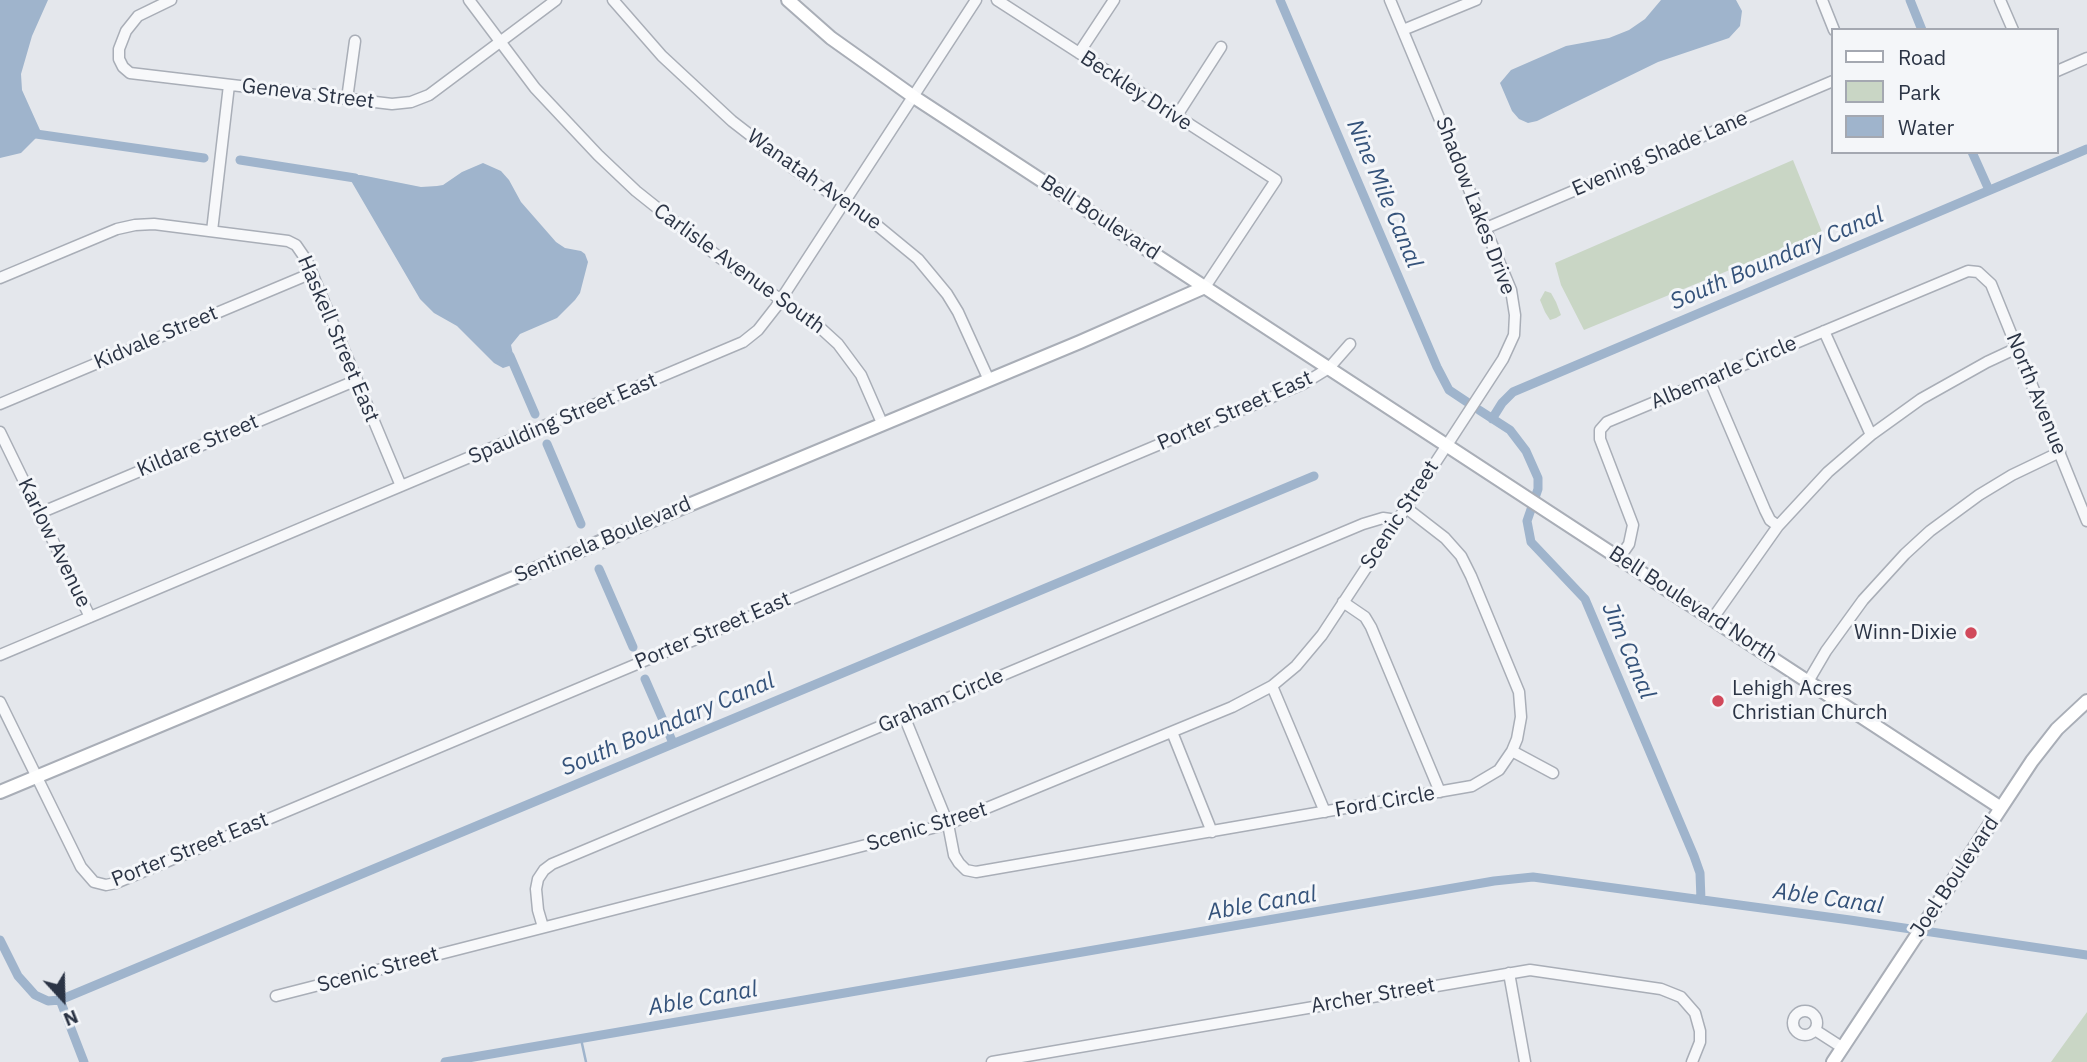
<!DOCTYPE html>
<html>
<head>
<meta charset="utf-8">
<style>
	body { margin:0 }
	#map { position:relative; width:2087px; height:1062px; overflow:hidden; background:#e4e7ec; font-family:"IBM Plex Sans",sans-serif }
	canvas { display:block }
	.legend { position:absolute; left:1831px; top:28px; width:228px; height:126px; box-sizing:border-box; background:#f4f6f9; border:2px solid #a4a8b1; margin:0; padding:9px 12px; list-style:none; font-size:21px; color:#2b3445 }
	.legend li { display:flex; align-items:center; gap:14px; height:35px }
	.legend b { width:35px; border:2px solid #a4a8b1 }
	.north { position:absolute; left:28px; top:964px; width:70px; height:70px; -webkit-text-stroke:5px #f4f6f9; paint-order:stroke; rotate:158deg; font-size:19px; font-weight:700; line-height:28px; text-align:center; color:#2b3445 }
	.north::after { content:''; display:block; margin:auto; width:24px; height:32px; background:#2b3445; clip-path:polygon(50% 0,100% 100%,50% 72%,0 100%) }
</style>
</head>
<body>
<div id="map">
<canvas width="2087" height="1062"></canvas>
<ul class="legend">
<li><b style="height:9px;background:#fff"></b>Road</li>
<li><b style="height:19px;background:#c9d6c5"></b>Park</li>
<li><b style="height:19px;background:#9fb4cc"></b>Water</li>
</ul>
<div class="north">N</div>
</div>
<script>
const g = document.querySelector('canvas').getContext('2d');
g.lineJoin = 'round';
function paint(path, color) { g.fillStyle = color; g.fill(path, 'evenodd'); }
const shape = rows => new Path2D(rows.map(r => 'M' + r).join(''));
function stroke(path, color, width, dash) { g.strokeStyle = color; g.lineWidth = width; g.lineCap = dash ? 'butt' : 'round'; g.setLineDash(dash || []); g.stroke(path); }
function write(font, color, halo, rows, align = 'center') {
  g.font = font + ' "IBM Plex Sans",sans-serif'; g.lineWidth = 6; g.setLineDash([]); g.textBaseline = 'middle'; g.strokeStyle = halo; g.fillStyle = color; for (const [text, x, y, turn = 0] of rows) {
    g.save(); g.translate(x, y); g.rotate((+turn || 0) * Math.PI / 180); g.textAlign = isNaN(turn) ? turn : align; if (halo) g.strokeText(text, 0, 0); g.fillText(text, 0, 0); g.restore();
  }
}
paint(shape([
	[1793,160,1822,232,1584,330,1561,285,1555,263],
	[1545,291,1551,293,1556,302,1561,315,1556,318,1550,320,1545,312,1540,300],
	[2087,1012,2087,1062,2051,1062]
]), '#c9d6c5');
paint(shape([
	[0,0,48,0,32,36,21,74,22,90,40,130,39,135,21,153,0,158],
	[1661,0,1736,0,1742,11,1740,26,1729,38,1658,62,1537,121,1528,123,1519,119,1512,111,1500,83,1511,70,1566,46,1609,38,1629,30,1645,19],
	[483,163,501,171,509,180,521,202,556,242,565,248,581,251,585,254,588,262,580,293,575,300,557,318,520,334,511,345,515,364,503,368,494,363,457,326,434,313,420,299,350,179,351,175,361,175,421,187,437,186,443,185,462,172]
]), '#9fb4cc');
stroke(shape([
	[581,1039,586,1062]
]), '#9fb4cc', 2.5);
stroke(shape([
	[1280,0,1437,367,1449,390,1467,402],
	[1910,0,1922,30],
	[36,134,204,158],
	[1972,152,1989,190],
	[240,160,355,178],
	[510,356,535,414],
	[1479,410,1510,430,1526,451,1538,478,1538,489,1527,521,1531,542,1585,599,1694,856,1700,873,1701,900],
	[1492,419,1502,403,1513,392,2087,149],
	[547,444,581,524],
	[599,569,633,647],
	[645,679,673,743],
	[0,940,18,976,35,995,48,1001,60,1000,1314,476],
	[60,1000,84,1062],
	[445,1062,1494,881,1533,877,1850,920,2087,955]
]), '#9fb4cc', 9);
const street = shape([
	[171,0,138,16,126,31,119,49,119,59,123,67,130,73,392,104,411,102,429,95,556,0],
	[469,0,535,88,598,155,636,191,720,258,815,323,838,344,861,375,882,423],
	[613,0,662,56,732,121,794,169,873,222,918,259,947,294,958,312,988,378],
	[997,0,1276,180,1205,287],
	[1822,0,1834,30],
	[2000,0,2013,30],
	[1403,30,1476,0],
	[1079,53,1114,0],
	[2057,71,2087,58],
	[347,99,355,41],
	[1176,117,1221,47],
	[1486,228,1833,81],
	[212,231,229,85],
	[0,278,117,229,135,225,154,224,288,241,296,245,307,261,401,486],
	[1824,331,1871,435],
	[1709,379,1765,510,1770,520,1778,526],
	[0,404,312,273],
	[0,432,90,617],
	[40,513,357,380],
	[1620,557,1629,544,1633,525,1600,439,1600,430,1607,422,1968,271,1978,272,1991,284,2087,521],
	[1343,602,1365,617,1371,627,1440,792],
	[1713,618,1778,526,1828,472,1871,435,1921,399,1987,362,2017,348],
	[0,655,743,342,758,330,776,307,976,0],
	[1809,680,1826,651,1863,600,1905,554,1930,531,1979,495,2012,475,2060,452],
	[1272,686,1325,812],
	[0,702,81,867,94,882,106,885,116,883,1303,384,1329,368,1350,344],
	[904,716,948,824,954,855,959,863,966,870,976,872,1472,786,1499,770,1512,751,1517,739,1521,717,1519,692,1471,576,1461,556,1445,538,1405,507],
	[1172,732,1212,832],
	[1512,751,1553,773],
	[543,927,538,910,536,889,538,879,544,870,552,864,1363,524,1383,518,1397,520],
	[1509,973,1525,1062],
	[276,996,948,824,1232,707,1272,686,1296,666,1322,635,1447,445,1503,359,1514,335,1515,315,1511,290,1390,0],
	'1793 1023a12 12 0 1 1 24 0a12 12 0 1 1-24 0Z',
	[1815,1030,1843,1048],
	[992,1062,1530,970,1661,989,1681,997,1695,1013,1700,1031,1700,1042,1692,1062]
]);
const secondary = shape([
	[788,0,831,38,914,97,2001,808],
	[0,792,1080,342,1205,287],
	[1833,1062,2032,761,2057,729,2087,701]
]);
stroke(street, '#a9aeb7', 13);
stroke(secondary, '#a9aeb7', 16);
stroke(street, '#f7f8fa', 10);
stroke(secondary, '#fff', 12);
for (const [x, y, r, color] of [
	[1971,633,7,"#d1495b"],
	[1718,701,7,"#d1495b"]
]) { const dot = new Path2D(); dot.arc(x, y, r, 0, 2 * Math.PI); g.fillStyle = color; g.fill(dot); stroke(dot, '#f4f6f9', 2.5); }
write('21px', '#2b3445', '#f4f6f9', [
	["Beckley Drive",1136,91,33],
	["Geneva Street",308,94,7],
	["Evening Shade Lane",1660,154,-23],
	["Wanatah Avenue",814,180,35],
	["Shadow Lakes Drive",1475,206,69],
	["Bell Boulevard",1100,218,33],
	["Carlisle Avenue South",739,269,36],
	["Kidvale Street",156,338,-23],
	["Haskell Street East",338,339,67],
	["Albemarle Circle",1724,373,-23],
	["North Avenue",2036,394,68],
	["Porter Street East",1235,411,-24],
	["Spaulding Street East",563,419,-23],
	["Kildare Street",198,446,-23],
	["Scenic Street",1400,515,-57],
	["Sentinela Boulevard",603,540,-23],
	["Karlow Avenue",54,543,64],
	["Bell Boulevard North",1693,605,33],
	["Porter Street East",713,631,-23],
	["Graham Circle",941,701,-23],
	["Ford Circle",1385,802,-10],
	["Scenic Street",927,827,-17],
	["Porter Street East",190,850,-22],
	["Joel Boulevard",1955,877,-56],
	["Scenic Street",378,970,-15],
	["Archer Street",1373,996,-10]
]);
write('21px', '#2b3445', '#f4f6f9', [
	["Winn-Dixie",1957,633],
	["Lehigh Acres",1732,689,"left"],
	["Christian Church",1732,713,"left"]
], 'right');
write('italic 23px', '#34527a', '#f4f6f9', [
	["Nine Mile Canal",1384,194,67],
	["South Boundary Canal",1777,259,-23],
	["Jim Canal",1628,651,67],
	["South Boundary Canal",668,725,-23],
	["Able Canal",1828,899,8],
	["Able Canal",1262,904,-10],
	["Able Canal",703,999,-10]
]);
</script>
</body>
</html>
